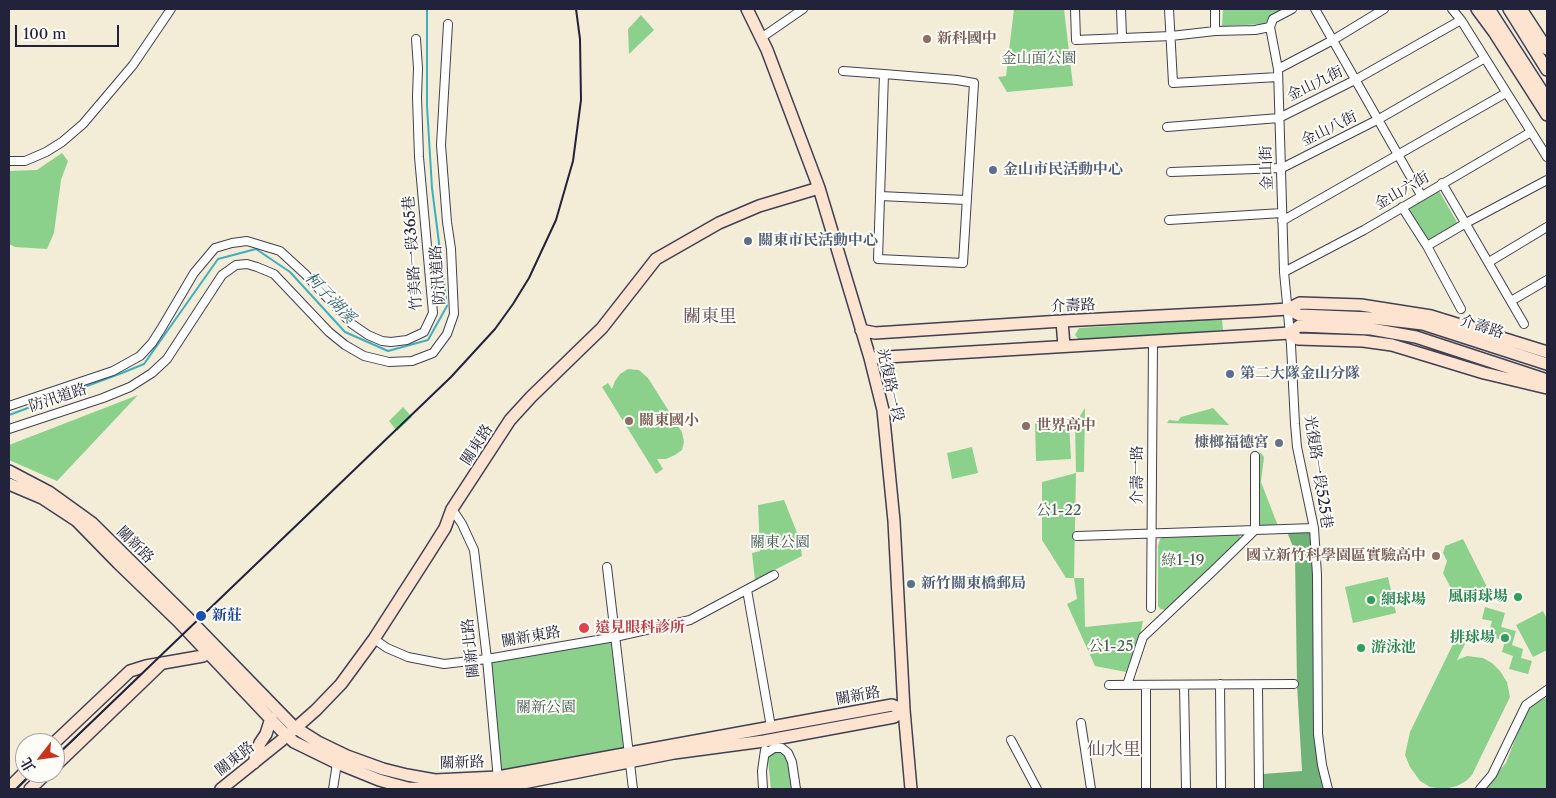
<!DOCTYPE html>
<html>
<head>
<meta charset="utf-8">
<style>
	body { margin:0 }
	#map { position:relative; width:1556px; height:798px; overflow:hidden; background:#f3edd8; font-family:"Libre Caslon Text","Noto Serif TC",serif }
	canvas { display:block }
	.frame { position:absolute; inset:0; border:10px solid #22223b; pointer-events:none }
	.north { position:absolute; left:15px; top:733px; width:50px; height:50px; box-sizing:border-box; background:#fdfcf7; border:1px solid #a5a5ac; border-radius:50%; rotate:240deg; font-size:14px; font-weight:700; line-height:20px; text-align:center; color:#22223b }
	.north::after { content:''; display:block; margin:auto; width:18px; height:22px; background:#c8321e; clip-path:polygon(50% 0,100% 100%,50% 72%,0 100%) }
	.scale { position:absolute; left:15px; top:25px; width:104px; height:22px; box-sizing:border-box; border:2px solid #22223b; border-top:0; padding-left:6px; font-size:15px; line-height:18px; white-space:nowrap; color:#22223b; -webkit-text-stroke:4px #fdfcf7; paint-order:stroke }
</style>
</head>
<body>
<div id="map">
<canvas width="1556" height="798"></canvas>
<div class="frame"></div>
<div class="north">北</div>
<div class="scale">100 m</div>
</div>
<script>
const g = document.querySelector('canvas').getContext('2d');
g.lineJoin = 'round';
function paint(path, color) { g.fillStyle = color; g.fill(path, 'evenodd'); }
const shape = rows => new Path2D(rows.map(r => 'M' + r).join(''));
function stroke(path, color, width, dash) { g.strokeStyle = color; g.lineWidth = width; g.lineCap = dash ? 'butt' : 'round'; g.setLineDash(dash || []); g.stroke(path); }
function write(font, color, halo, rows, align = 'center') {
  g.font = font + ' "Libre Caslon Text","Noto Serif TC",serif'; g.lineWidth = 4; g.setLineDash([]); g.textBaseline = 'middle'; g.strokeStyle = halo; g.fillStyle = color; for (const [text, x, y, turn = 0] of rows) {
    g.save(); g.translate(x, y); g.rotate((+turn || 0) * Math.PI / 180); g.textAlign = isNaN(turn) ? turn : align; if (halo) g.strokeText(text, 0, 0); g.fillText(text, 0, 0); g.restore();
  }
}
paint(shape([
	[1014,9,1064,9,1073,86,1007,92,998,77,1006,76],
	[1223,9,1287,9,1264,24,1222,26],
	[641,15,654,30,629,54,628,29],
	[62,153,68,161,61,180,54,233,47,249,15,247,9,244,9,171,37,170],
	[1438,189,1458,224,1426,242,1406,208],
	[1222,319,1223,330,1080,341,1075,335,1079,328],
	[628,369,639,370,648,378,682,432,684,442,682,450,675,455,666,459,657,459,663,469,656,474,602,387,608,383,612,389,615,381,620,374],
	[138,395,57,481,9,460,9,445],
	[403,407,412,417,397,431,389,421],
	[1085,408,1084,472,1076,472,1075,424],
	[1213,408,1229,425,1167,423,1169,420,1178,421,1181,417],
	[1069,422,1071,459,1036,461,1035,423],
	[972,447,978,473,952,479,947,453],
	[1261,453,1264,457,1261,482,1278,526,1261,526,1257,523,1257,460,1259,454],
	[1076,473,1074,578,1066,578,1042,540,1042,482],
	[784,500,800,540,802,556,755,580,752,553,760,551,758,505],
	[1235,534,1239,535,1241,539,1167,610,1160,609,1158,606,1158,546,1160,539,1164,537],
	[1463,539,1487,587,1478,597,1467,600,1454,594,1443,573,1447,561,1443,553,1445,546],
	[1388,577,1396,613,1353,623,1345,587],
	[1074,578,1084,578,1085,627,1143,621,1140,635,1126,672,1095,666,1067,604,1077,599],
	[1485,607,1505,613,1501,627,1516,631,1512,645,1523,649,1521,658,1532,661,1528,674,1509,669,1513,656,1502,652,1505,641,1488,636,1492,621,1482,619],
	[1543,611,1547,619,1547,650,1533,657,1516,625],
	[1458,634,1467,640,1457,660,1467,656,1483,658,1492,663,1500,671,1507,682,1510,697,1472,775,1466,781,1457,786,1444,789,1430,787,1420,781,1410,767,1405,755,1410,732],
	[611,641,624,750,500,774,483,663],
	[1547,697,1547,789,1483,789,1506,763,1522,721,1532,705],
	[777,748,787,750,793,789,771,789,768,760,770,754]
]), '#8bd18c');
paint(shape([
	[1312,530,1315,683,1326,789,1263,789,1263,774,1302,771,1297,684,1295,556,1294,549,1287,532]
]), '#70b378');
stroke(shape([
	[9,415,122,373,144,364,218,259,256,249,290,272,345,332,388,351,428,340,447,306,432,188,427,106,427,9]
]), '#40aebe', 2);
const street = shape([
	[1075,9,1076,40,1171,36,1215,31,1255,30,1270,27],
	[1121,9,1122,37],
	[1169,9,1173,83,1278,77],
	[1215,9,1215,31],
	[1315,9,1421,195],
	[1452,9,1461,20,1547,157],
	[1270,27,1278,69,1284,272,1291,345,1295,424,1297,447,1314,528,1317,575,1318,734,1322,765,1328,789],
	[1270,27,1273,19,1292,9],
	[761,38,803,9],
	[1278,69,1333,40,1384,9],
	[843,71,884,74,957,80,974,83,963,263,878,259,884,74],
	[1167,127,1279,118,1355,80,1461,20],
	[9,161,25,161,46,152,62,142,83,124,133,65,171,9],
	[1171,172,1282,168,1379,119,1485,58],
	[1442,183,1524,324],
	[880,196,966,200],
	[1402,207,1427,246,1461,309],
	[1169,220,1282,213],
	[1282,221,1506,93],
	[1427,246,1466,223,1547,180],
	[1489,262,1547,227],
	[1284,272,1364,230,1531,132],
	[1511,301,1547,280],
	[9,406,113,371,140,356,152,343,161,329,194,273,215,248,232,243,247,241,280,251,305,274,352,324,368,335,382,341,391,342,407,340,424,332,433,313,419,157,417,97,418,68,416,39],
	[9,429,103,398,130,387,152,373,167,359,222,275,236,265,247,264,257,267,274,274,329,332,345,345,364,356,389,362,412,361,433,353,447,334,454,314,451,249,447,222,441,145,448,24],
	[452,509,462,524,474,550,487,659,498,780],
	[1077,536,1255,530,1255,456],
	[607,567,633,789],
	[747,590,771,727],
	[1151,608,1153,341],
	[374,639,387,648,408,657,444,664,487,659,615,637,690,620,774,575],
	[1220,684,1221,789],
	[1109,685,1294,684],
	[1127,685,1143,637,1215,569,1255,530,1314,528],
	[1184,685,1186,789],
	[1258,686,1259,789],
	[1081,723,1091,789],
	[1011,740,1037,789],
	[765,754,774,748,782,748,788,753,792,762,796,789],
	[333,789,337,763],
	[763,789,762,771,765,750],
	[1146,789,1146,685],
	[1480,789,1492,775,1526,705,1547,690]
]);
const secondary = shape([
	[747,9,767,50,819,188,870,358,883,410,894,521,904,710,911,789],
	[1477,9,1494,32,1547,115],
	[1489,9,1547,99],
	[1509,9,1547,70],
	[1521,9,1547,49],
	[1288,309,1299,315,1372,318,1423,324,1547,364],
	[1062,321,1064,346],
	[861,330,875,333,1062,321,1257,311,1288,309,1300,303,1361,305,1431,316,1547,352],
	[1290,333,1298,339,1363,341,1392,345,1484,373,1547,388],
	[870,358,1257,335,1290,333,1299,326,1371,329,1416,337,1547,380],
	[9,471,49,492,92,523,185,615,294,727,318,742,347,756,383,769,407,775,435,780,498,777,892,705,904,710],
	[9,484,42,498,77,521,118,563,178,621,281,730,294,742,337,763,379,780,393,784,408,788,437,789,498,788,674,753,764,741,894,717,904,710],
	[54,743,130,671,146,666,203,656,213,646],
	[254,763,257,751,260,743,266,734,271,718],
	[55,766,162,663],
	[9,788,25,772],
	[30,789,47,773],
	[221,789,282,740,316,710,341,684,374,639,428,555,445,528,452,509,510,420,531,397,602,328,656,259,719,223,759,206,819,188]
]);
stroke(street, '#414053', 10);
stroke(secondary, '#414053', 14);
stroke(street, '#fff', 8);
stroke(secondary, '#fde4d1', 11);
stroke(shape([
	[55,757,451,377,495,329,513,304,529,278,556,220,573,161,581,100,580,39,576,9],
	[16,789,32,773]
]), '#22223b', 2);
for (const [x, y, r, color] of [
	[927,39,5,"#8d6e63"],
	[993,170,5,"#5c6f8a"],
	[748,241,5,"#5c6f8a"],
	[1230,374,5,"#5c6f8a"],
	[629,421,5,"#8d6e63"],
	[1026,426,5,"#8d6e63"],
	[1279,443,5,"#6b7280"],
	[1436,556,5,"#8d6e63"],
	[911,584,5,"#5c6f8a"],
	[1518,597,5,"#2e9e5b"],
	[1371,600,5,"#2e9e5b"],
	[201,616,6,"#1a4fb4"],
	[584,628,6,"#e0444e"],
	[1505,638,5,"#2e9e5b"],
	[1361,648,5,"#2e9e5b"]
]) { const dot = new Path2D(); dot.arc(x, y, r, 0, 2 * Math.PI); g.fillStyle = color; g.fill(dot); stroke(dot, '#fdfcf7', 2); }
write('bold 15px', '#785e54', '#fdfcf7', [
	["新科國中",937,39],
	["關東國小",639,421],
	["世界高中",1036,426],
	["國立新竹科學園區實驗高中",1426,556,"right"]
], 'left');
write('15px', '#475f57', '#fdfcf7', [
	["金山面公園",1039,59],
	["公1-22",1059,511],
	["關東公園",780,543],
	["綠1-19",1183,561],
	["公1-25",1111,647],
	["關新公園",546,708]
]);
write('15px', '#22223b', '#fdfcf7', [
	["金山九街",1315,84,-26],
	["金山八街",1329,129,-26],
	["金山街",1267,168,-92],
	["金山六街",1402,191,-30],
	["竹美路一段365巷",413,253,-94],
	["防汛道路",438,275,-94],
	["介壽路",1073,306,-3],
	["介壽路",1482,327,18],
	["光復路一段",890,385,77],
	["防汛道路",58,398,-18],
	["關東路",477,445,-57],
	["光復路一段525巷",1318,472,81],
	["介壽一路",1138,475,-90],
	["關新路",135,545,45],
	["關新東路",531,637,-10],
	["關新北路",471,648,-96],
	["關新路",858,696,-10],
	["關東路",235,759,-38],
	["關新路",462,763,-2]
]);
write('bold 15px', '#4e5e75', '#fdfcf7', [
	["金山市民活動中心",1003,170],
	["關東市民活動中心",758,241],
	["第二大隊金山分隊",1240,374],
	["新竹關東橋郵局",921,584]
], 'left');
write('bold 15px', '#5b616d', '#fdfcf7', [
	["槺榔福德宮",1269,443]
], 'right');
write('bold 15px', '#27864d', '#fdfcf7', [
	["風雨球場",1508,597],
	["網球場",1381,600,"left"],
	["排球場",1495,638],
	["游泳池",1371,648,"left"]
], 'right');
write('bold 15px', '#164399', '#fdfcf7', [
	["新莊",212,616]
], 'left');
write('bold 15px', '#be3a42', '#fdfcf7', [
	["遠見眼科診所",595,628]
], 'left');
write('italic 16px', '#306176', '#fdfcf7', [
	["柯子湖溪",330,298,46]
]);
write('18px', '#624b52', '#fdfcf7', [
	["關東里",710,317],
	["仙水里",1114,750]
]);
</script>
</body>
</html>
